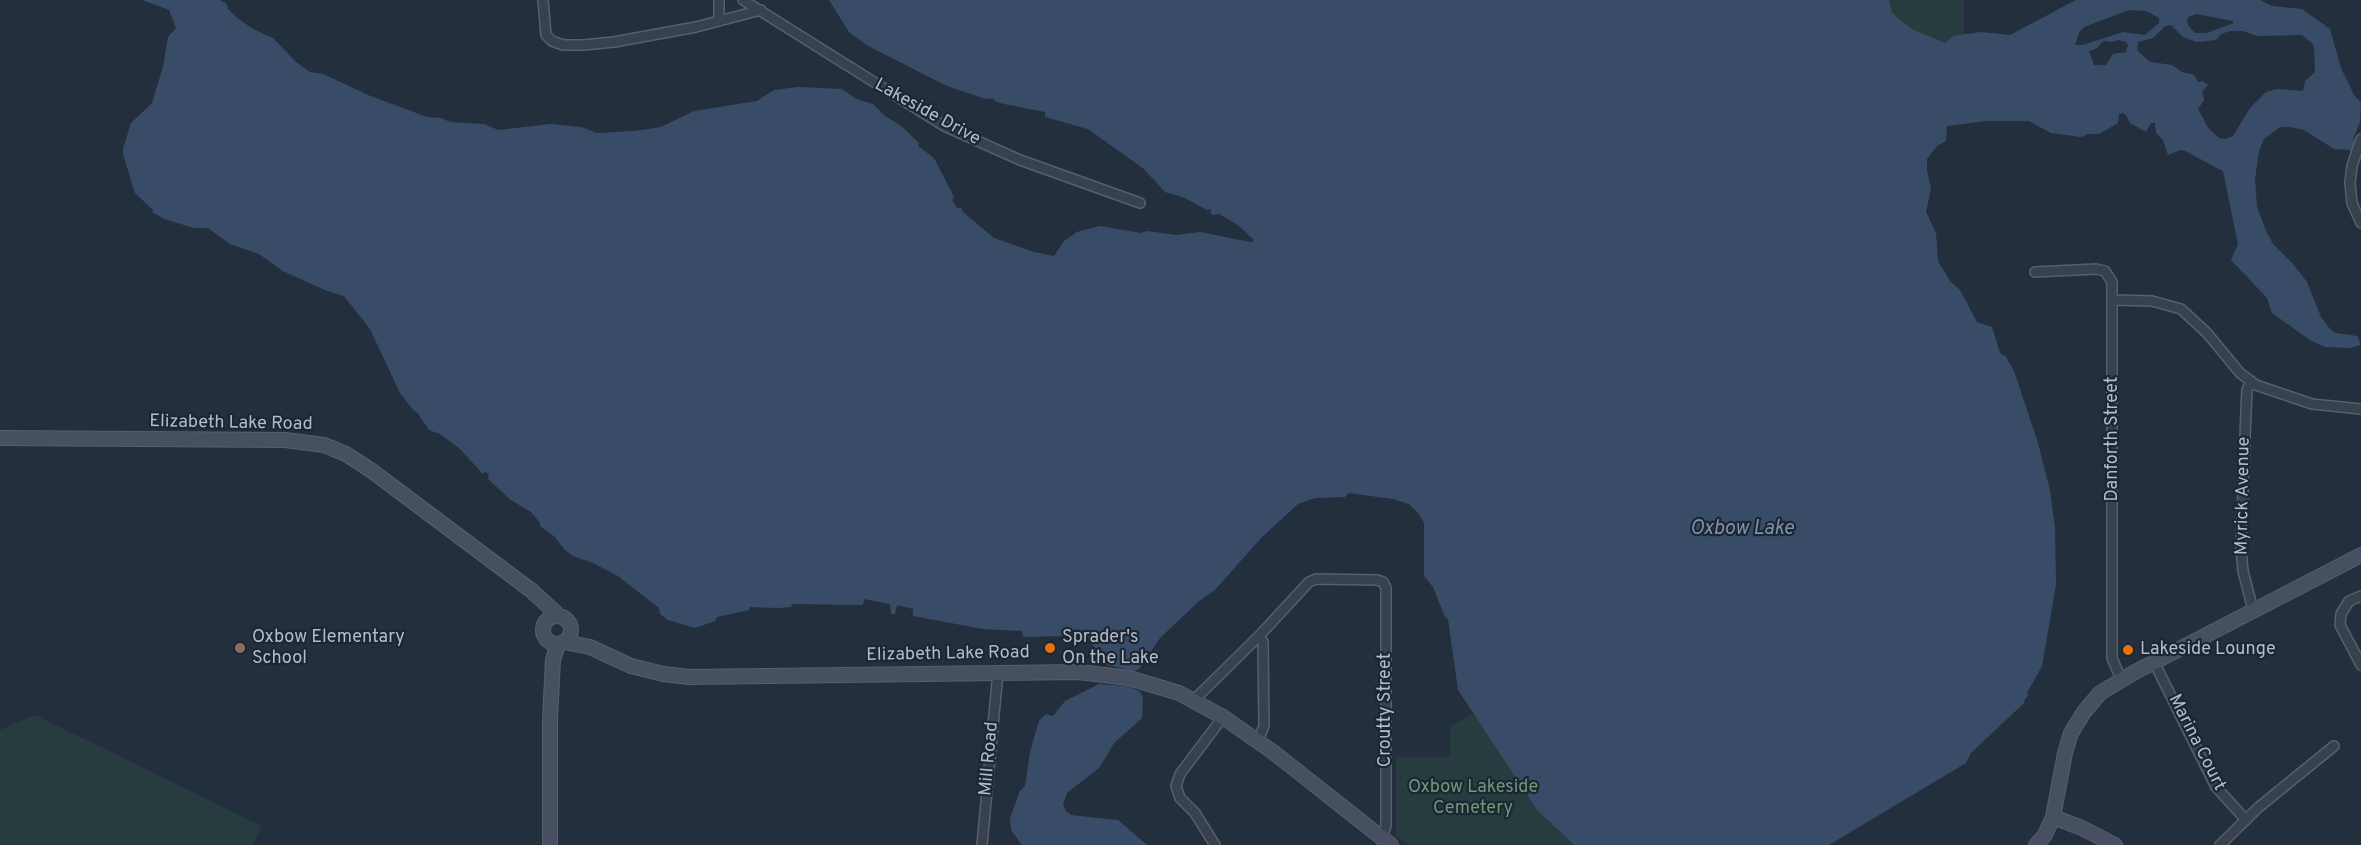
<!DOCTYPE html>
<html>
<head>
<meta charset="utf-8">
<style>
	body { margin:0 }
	canvas { display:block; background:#242f3e }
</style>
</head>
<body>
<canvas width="2361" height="845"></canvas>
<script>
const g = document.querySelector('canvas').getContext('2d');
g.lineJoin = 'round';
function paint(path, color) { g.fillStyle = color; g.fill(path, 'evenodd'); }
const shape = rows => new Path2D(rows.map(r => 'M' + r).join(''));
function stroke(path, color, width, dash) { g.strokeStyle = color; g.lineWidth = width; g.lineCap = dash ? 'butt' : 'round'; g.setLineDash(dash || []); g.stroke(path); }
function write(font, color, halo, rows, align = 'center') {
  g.font = font + ' Overpass,sans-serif'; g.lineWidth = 4.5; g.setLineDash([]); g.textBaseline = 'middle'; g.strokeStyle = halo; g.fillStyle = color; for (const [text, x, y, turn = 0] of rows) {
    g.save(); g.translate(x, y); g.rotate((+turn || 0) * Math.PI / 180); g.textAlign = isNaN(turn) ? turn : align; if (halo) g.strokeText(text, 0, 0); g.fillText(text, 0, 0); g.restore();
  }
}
paint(shape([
	[1852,0,1964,0,1964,65],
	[1474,714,1537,810,1574,845,1409,845,1396,836,1396,757,1450,757,1450,726],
	[35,715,262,826,252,845,0,845,0,730]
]), '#263c3f');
paint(shape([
	[142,0,220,0,227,4,228,9,236,17,253,29,273,38,296,62,310,72,323,74,368,95,427,117,441,118,450,122,484,124,498,130,550,124,581,127,597,133,635,131,661,127,694,111,757,101,774,90,798,87,842,89,856,99,873,104,885,116,900,125,919,143,918,146,934,158,954,197,952,200,957,208,961,208,963,212,994,238,1034,252,1054,256,1064,241,1077,232,1100,226,1141,233,1147,231,1176,235,1200,232,1245,241,1252,242,1254,240,1238,225,1219,214,1212,215,1210,209,1207,210,1185,198,1165,192,1144,169,1088,129,1045,117,1045,112,1004,104,995,101,993,98,986,99,947,86,868,46,849,32,829,0,1889,0,1892,12,1900,20,1912,29,1945,43,1953,36,1981,32,2010,35,2076,0,2260,0,2272,6,2302,9,2330,29,2341,68,2354,95,2361,103,2360,122,2353,139,2361,146,2361,156,2358,153,2349,150,2334,149,2304,130,2290,127,2280,127,2264,139,2259,151,2255,179,2257,207,2266,231,2273,244,2293,264,2307,282,2321,317,2330,329,2336,333,2357,336,2359,339,2360,345,2351,348,2325,347,2310,340,2272,313,2267,298,2231,260,2238,244,2223,171,2185,151,2181,150,2168,155,2163,140,2156,133,2155,123,2151,123,2146,132,2130,123,2126,115,2123,113,2119,114,2118,123,2099,134,2088,134,2081,137,2051,133,2029,121,1986,121,1947,126,1946,141,1937,146,1927,159,1927,171,1931,189,1926,212,1936,233,1938,261,1950,281,1960,290,1977,322,1992,327,2000,353,2006,357,2014,371,2038,443,2050,490,2055,528,2056,585,2042,666,2027,693,2028,696,2025,699,2024,703,1971,753,1966,763,1829,845,1574,845,1537,810,1458,690,1448,619,1445,617,1433,587,1424,576,1424,523,1419,514,1409,504,1393,499,1349,493,1345,497,1315,498,1298,504,1261,538,1215,590,1198,602,1160,638,1139,669,1134,671,1107,665,1101,661,1091,642,1081,639,1061,636,1023,637,1022,631,983,629,913,616,913,609,897,605,895,614,891,614,890,604,864,599,863,605,792,604,791,607,778,608,750,607,749,610,717,617,715,621,695,628,668,620,660,614,659,608,618,576,593,563,573,556,564,549,555,537,540,526,540,523,531,512,511,500,488,479,489,474,485,472,483,474,459,448,440,434,429,430,417,412,414,411,400,393,370,329,344,296,327,291,283,271,259,254,230,244,208,228,194,228,164,219,152,212,153,210,135,193,123,154,123,149,131,123,152,103,163,67,168,37,176,28,169,10],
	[2129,10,2146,11,2159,18,2159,23,2145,35,2123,32,2083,45,2075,45,2079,33,2084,27],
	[2197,14,2233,21,2234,23,2207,33,2195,33,2188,25,2187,19,2190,16],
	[2171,25,2183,37,2197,42,2216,40,2221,34,2230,31,2243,31,2257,36,2302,35,2312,43,2314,47,2315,72,2305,81,2303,91,2277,89,2266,92,2250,108,2233,136,2224,139,2219,138,2208,128,2198,109,2204,100,2202,92,2208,85,2203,81,2198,82,2194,75,2182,72,2172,65,2150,62,2137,50,2138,42,2153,38,2165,26],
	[2118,40,2126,42,2128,45,2126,52,2113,54,2106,65,2094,65,2089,51,2097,48,2103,41,2112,42],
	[1099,684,1127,686,1139,691,1143,697,1142,718,1114,743,1100,767,1067,793,1063,805,1066,811,1071,815,1118,820,1147,845,1022,845,1011,830,1010,818,1020,791,1025,786,1030,752,1039,721,1046,714,1053,716,1065,701]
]), '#394c67');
const street = shape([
	[543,0,546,35,552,41,563,45,583,45,614,42,696,27,761,10],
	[719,0,719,21],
	[743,0,944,126,1020,160,1140,203],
	[2361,139,2352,166,2350,183,2352,203,2361,223],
	[2035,272,2096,269,2105,271,2112,282,2112,658,2121,679],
	[2112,300,2152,301,2181,309,2207,333,2240,373,2256,385,2312,404,2361,409],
	[2251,381,2247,390,2246,411,2241,547,2243,571,2253,610],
	[2361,596,2349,601,2341,614,2340,625,2361,665],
	[2154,662,2216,787,2246,820],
	[1194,700,1259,636,1309,582,1316,579,1377,580,1383,582,1386,588,1386,826,1382,838],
	[1258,741,1264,726,1263,642,1259,636],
	[982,845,998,672],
	[1215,845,1195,813,1180,798,1176,786,1180,774,1223,717],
	[2220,845,2259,807,2334,746]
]);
const secondary = shape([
	[0,438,285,440,324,445,346,454,372,471,532,591,558,615],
	'543 630a14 14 0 1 1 28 0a14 14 0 1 1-28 0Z',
	[564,642,590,647,631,666,663,674,690,677,1079,672,1129,678,1179,693,1223,717,1273,752,1391,845],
	[2053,817,2082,828,2115,845],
	[550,845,550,719,553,660,558,644],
	[2036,845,2045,835,2053,817,2065,753,2071,733,2084,712,2100,693,2135,672,2361,555]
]);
stroke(street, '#565f6c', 12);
stroke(secondary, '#565f6c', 16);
stroke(street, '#38414e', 9);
stroke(secondary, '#465061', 14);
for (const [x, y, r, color] of [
	[240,648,6,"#8d6e63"],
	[1050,648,6,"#e8710a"],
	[2128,650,6,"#e8710a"]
]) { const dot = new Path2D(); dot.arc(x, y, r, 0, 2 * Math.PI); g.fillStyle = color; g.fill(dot); stroke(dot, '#1d2633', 2); }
write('18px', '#b4bcc9', '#1d2633', [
	["Lakeside Drive",927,113,29],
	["Elizabeth Lake Road",231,424,1],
	["Danforth Street",2113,439,-90],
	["Myrick Avenue",2244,496,-89],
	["Elizabeth Lake Road",948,655,-1],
	["Croutty Street",1386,710,-90],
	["Marina Court",2196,743,63],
	["Mill Road",990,759,-85]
]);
write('18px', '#b4bcc9', '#1d2633', [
	["Oxbow Elementary",252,638],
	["School",252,659],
	["Sprader's",1062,638],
	["On the Lake",1062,659],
	["Lakeside Lounge",2140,650]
], 'left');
write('18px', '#6b9a76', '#1d2633', [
	["Oxbow Lakeside",1473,788],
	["Cemetery",1473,809]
]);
write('italic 20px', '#7c92b1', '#1d2633', [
	["Oxbow Lake",1742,530]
]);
</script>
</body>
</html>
